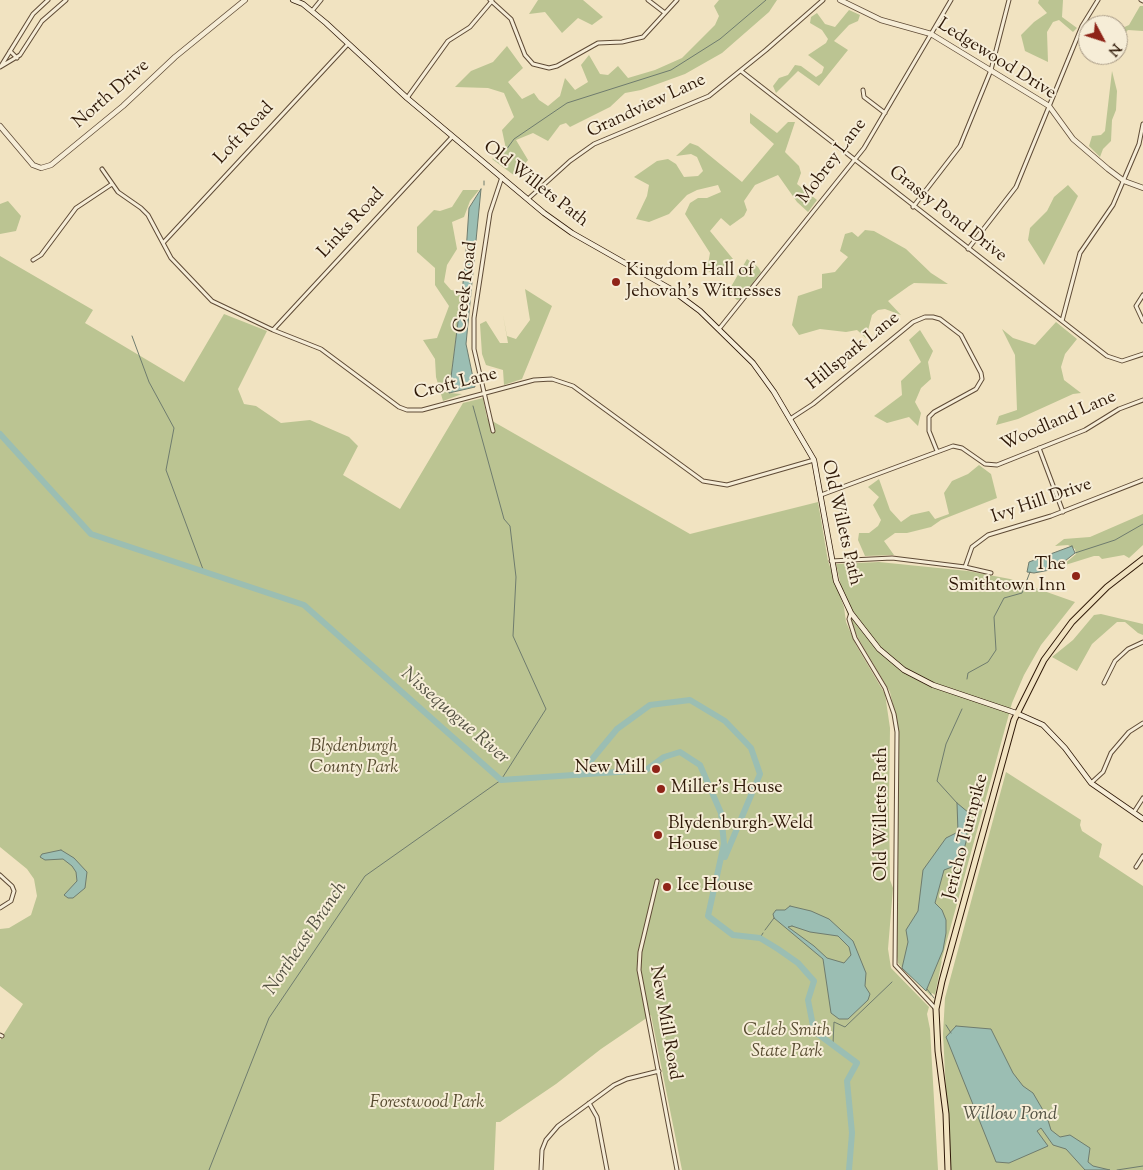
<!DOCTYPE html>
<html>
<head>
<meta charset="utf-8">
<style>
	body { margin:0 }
	#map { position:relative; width:1143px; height:1170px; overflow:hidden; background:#f1e3c1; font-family:"Sorts Mill Goudy",serif }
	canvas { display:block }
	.north { position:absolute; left:1078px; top:15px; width:50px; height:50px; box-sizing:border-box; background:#f6edd7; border:1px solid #a69884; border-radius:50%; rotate:130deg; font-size:14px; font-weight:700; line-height:20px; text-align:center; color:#2e1807 }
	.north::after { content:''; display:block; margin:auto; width:18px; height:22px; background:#8f2418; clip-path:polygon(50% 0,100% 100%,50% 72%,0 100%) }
</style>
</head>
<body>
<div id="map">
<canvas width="1143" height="1170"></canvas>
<div class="north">N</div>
</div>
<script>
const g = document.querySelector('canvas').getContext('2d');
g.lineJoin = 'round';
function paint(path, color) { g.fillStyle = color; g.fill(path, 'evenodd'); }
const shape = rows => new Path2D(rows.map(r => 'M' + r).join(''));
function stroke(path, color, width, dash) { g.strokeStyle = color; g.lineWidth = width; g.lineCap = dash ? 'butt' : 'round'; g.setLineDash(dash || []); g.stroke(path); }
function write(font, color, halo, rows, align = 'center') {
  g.font = font + ' "Sorts Mill Goudy",serif'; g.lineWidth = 4; g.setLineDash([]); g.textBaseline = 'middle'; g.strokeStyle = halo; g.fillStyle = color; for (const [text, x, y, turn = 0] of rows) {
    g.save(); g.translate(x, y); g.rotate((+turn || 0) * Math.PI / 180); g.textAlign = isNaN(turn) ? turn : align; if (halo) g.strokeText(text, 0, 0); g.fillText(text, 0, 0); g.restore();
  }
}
paint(shape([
	[538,0,583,0,603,17,592,25,578,18,562,33,545,12,529,14],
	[719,0,777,0,769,12,722,53,685,74,641,90,625,93,610,107,570,127,566,123,560,125,548,141,533,133,516,140,528,160,515,176,492,159,506,149,502,130,514,117,504,93,488,88,455,87,471,71,493,62,507,46,523,68,508,82,522,99,534,93,539,100,548,106,560,96,565,78,575,90,588,82,581,65,589,55,600,74,608,75,618,66,628,78,655,70,682,58,715,25,719,16,714,6],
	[1039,0,1063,0,1062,17,1077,28,1073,32,1059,20,1053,22,1047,32,1048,62,1025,51,1021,35,1034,22,1047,13,1038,3],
	[1140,6,1143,6,1143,31,1128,30,1118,39,1118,30,1129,25],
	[849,10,860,15,858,21,849,25,834,41,848,50,819,86,798,71,776,93,773,86,779,78,788,75,795,65,801,66,816,77,822,73,824,67,808,55,826,43,828,39,822,30,810,23,811,17,817,13,825,24,835,27],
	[1112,71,1117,91,1116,110,1112,120,1111,141,1103,149,1100,157,1089,146,1092,136,1101,135,1105,131],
	[750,113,777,133,788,122,795,122,785,152,799,166,801,173,797,184,817,200,808,212,797,202,778,175,755,185,744,201,747,210,744,216,730,226,721,218,710,231,733,259,717,277,707,270,710,253,685,214,690,203,698,198,707,198,721,192,718,185,697,190,687,195,669,214,649,222,636,219,647,196,649,185,634,177,657,161,668,159,676,164,684,177,698,176,703,171,697,157,691,154,676,156,690,143,698,146,742,182,774,144,750,123],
	[1068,185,1078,196,1044,265,1028,240,1030,228,1047,211,1054,197],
	[463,190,479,190,470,201,464,217,452,222,457,249,447,265,444,282,451,290,462,292,449,393,462,394,443,401,436,377,435,359,423,340,437,338,449,306,435,285,435,268,417,252,417,227,434,210,440,211,452,207],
	[8,201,21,216,16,231,0,234,0,204],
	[865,230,874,231,906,249,931,273,948,284,914,283,909,286,888,301,901,315,885,309,878,310,872,315,866,338,857,330,846,332,820,329,799,335,792,325,798,296,822,288,822,274,835,272,848,257,840,251,845,234,852,232,858,237],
	[0,256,93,310,85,323,184,382,224,314,267,331,238,389,244,404,256,406,281,423,310,420,349,437,358,446,343,475,400,509,463,403,483,398,487,418,690,534,818,502,828,561,844,607,846,622,856,645,885,694,890,728,889,807,890,880,893,888,888,949,891,968,929,1007,927,1014,930,1029,938,1170,682,1170,651,1015,601,1049,556,1084,500,1122,496,1122,494,1170,0,1170,0,1040,23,1004,0,986,0,929,9,928,31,915,37,896,34,879,27,869,0,847],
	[747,259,758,267,761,272,741,299,737,300,728,292],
	[525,289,552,306,522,379,504,385,503,370,486,365,482,354,480,324,486,321,500,343,508,343,503,315,507,336,516,339,530,320],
	[1056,322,1077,339,1065,354,1061,367,1064,380,1081,393,1073,394,1018,419,996,425,999,416,1017,410,1015,355,1002,329,1013,338,1035,345],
	[920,330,933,351,928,362,931,379,921,388,915,402,921,413,918,426,909,417,887,423,874,416,902,395,901,381,921,362,909,340],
	[979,465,991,474,997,498,941,520,931,527,907,533,895,533,884,541,894,555,865,556,858,540,859,533,869,533,878,526,881,520,873,505,879,497,868,487,879,479,890,510,901,522,911,515,929,511,935,519,949,514,944,493,952,481,968,474],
	[1143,514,1143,545,1129,558,1124,555,1102,559,1099,556,1094,556,1062,566,1076,554,1075,549,1068,545,1055,546,1064,539,1090,537],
	[879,562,968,571,1010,579,1075,602,1041,645,1024,675,1012,703,941,962,942,960,935,995,932,993,931,996,902,968,898,963,896,950,898,896,898,728,890,692,858,638,847,613,836,564],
	[1101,614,1143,624,1143,635,1138,633,1125,622,1117,622,1092,644,1077,671,1052,657,1073,640,1094,615],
	[1006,772,1081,820,1080,825,1082,831,1102,844,1099,857,1143,886,1143,1170,950,1170,943,1034,945,998]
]), '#bbc492');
const water = shape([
	[481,189,466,344,475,387,449,393,465,267,469,208,481,189],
	[1072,546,1075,553,1055,569,1034,573,1027,572,1029,562,1072,546],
	[957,803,969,813,966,842,960,864,944,870,935,903,942,910,946,920,946,933,943,950,926,991,902,968,908,942,906,930,918,911,923,870,946,838,958,832,957,803],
	[61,850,74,858,87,872,85,888,73,898,68,898,64,895,77,881,76,872,72,866,63,859,45,860,40,857,42,854,61,850],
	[790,906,811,911,829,919,853,941,866,973,865,986,870,994,868,1000,848,1019,839,1019,831,1013,823,959,774,918,773,914,776,910,785,910,790,906],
	[792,926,810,932,838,936,849,947,851,955,844,963,827,958,814,946,788,927,792,926],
	[956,1026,991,1029,1013,1073,1023,1086,1033,1093,1047,1117,1051,1130,1060,1137,1070,1135,1090,1148,1088,1162,1093,1166,1110,1170,1085,1170,1066,1149,1053,1145,1041,1128,1037,1131,1048,1146,1009,1163,996,1162,946,1037,956,1026]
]);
paint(water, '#9bbeb3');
stroke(water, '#6f7c6e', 1);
stroke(shape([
	[498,161,514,139,567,103,671,70,720,39,766,0],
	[484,185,484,181],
	[132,336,149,382,174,428,166,470,204,572],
	[1075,553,1115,540,1143,524],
	[967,679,968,673,988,662,996,650,994,617,1004,598,1022,593,1030,572],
	[957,803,937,781,946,744,962,709],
	[765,930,774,918],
	[760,938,763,933],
	[927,989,934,998],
	[946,1025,951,1033],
	[833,1044,834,1022,845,1027,892,982],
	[209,1170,269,1018,365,876,501,780,546,709,513,636,516,577,510,526,504,519,473,406],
	[1117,1170,1143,1166]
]), '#6f7c6e', 1);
stroke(shape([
	[0,434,91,534,304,605,501,780,646,770,664,757,680,752,700,765,721,813,724,844,708,916,733,935,760,938,778,949,798,963,814,981,808,1000,814,1031,857,1063,847,1081,852,1133,849,1170],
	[579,775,617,729,650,705,690,700,725,721,751,748,760,774,725,857]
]), '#9bbeb3', 6);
const minor = shape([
	[490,0,511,19,525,55,533,64,549,68,557,66,598,43,622,42,643,37,677,0],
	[648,0,665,13],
	[1141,0,1143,1],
	[312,11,321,0],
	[10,51,17,58],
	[1,66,33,14,48,0],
	[0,67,20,55,42,21,66,0],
	[741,71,1107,356,1122,361,1143,354],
	[863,90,864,97,885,113],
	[407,98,448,41,470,27,492,1],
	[102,169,118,192,141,208,148,215,171,258,212,301,273,330,321,349,399,407,407,410,422,410,534,380,552,379,573,386,703,481,727,485,814,460],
	[528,199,570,161,594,144,709,96,766,50,823,0],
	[913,207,960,146,991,70,1009,0],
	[163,243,348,44],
	[968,249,1016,187,1082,26,1098,0],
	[33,260,41,255,76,208,112,184],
	[1143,295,1136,306,1143,321],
	[1062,321,1080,253,1113,205,1139,144,1143,124],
	[719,329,864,148,951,0],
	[273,330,452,137],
	[790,419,813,404,913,322,925,317,933,317,940,319,961,335,981,373,982,379,976,389,934,412,929,417,929,431,937,451],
	[493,431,474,349,474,318,490,213,502,177],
	[1039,448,1063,512],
	[821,495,953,446,962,448,985,464,997,465,1085,430,1119,409,1143,400],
	[831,561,892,558,965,567,991,573],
	[965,567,972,547,988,535,1051,516,1143,480],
	[851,613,849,619,855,638,885,688,894,714,897,732,895,965,936,1009],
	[1104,683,1115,661,1128,649,1143,642],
	[1091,783,1103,772,1111,753,1129,732,1143,723],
	[1134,812,1143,798],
	[1136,867,1143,856],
	[0,875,12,886,14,891,11,901,0,908],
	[657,881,640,952,639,970,677,1170],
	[0,1035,2,1036],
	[589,1103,597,1117,607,1170],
	[541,1170,542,1150,546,1140,558,1126,614,1085,627,1079,659,1071]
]);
const tertiary = shape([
	[840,0,881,20,931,34,1036,98,1049,106,1073,139,1108,169,1124,181,1143,188],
	[0,126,33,165,41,168,51,165,123,106,175,57,245,0]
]);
const secondary = shape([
	[293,0,303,4,326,23,407,98,544,213,572,233,669,288,700,311,753,363,774,392,814,460,836,581,851,613,879,649,904,670,933,685,1016,713,1043,725,1065,748,1091,783,1143,819]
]);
const primary = shape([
	[948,1170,946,1114,938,1051,936,1009,942,981,1014,720,1044,660,1072,622,1107,587,1143,559]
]);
stroke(minor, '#5f4b36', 5);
stroke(tertiary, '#5f4b36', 6);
stroke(secondary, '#2e1807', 6);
stroke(primary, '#2e1807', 7);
stroke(minor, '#f6edd7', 3);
stroke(tertiary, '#f6edd7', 4.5);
stroke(secondary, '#f6edd7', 4.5);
stroke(primary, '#f1e3c1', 5);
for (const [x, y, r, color] of [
	[616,282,5,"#8f2418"],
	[1076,576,5,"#8f2418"],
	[656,769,5,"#8f2418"],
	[661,789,5,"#8f2418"],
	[658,835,5,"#8f2418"],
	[667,887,5,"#8f2418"]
]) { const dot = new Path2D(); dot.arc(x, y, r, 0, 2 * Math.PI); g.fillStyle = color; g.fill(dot); stroke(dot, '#f6edd7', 2); }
write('18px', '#2e1807', '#f6edd7', [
	["Ledgewood Drive",996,60,32],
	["North Drive",112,95,-41],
	["Grandview Lane",647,107,-25],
	["Loft Road",245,134,-47],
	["Mobrey Lane",833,162,-53],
	["Old Willets Path",535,185,38],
	["Grassy Pond Drive",947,215,38],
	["Links Road",352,224,-47],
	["Creek Road",467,287,-83],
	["Hillspark Lane",854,352,-39],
	["Croft Lane",456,385,-14],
	["Woodland Lane",1059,422,-24],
	["Ivy Hill Drive",1042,502,-19],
	["Old Willets Path",840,523,77],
	["Old Willetts Path",883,814,-90],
	["Jericho Turnpike",967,837,-75],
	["New Mill Road",664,1023,80]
]);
write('18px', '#2e1807', '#f6edd7', [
	["Kingdom Hall of",626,272],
	["Jehovah’s Witnesses",626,293],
	["The",1066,566,"right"],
	["Smithtown Inn",1066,587,"right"],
	["New Mill",646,769,"right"],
	["Miller's House",671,789],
	["Blydenburgh-Weld",668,825],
	["House",668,846],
	["Ice House",677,887]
], 'left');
write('italic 18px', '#584c31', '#f6edd7', [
	["Blydenburgh",354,748],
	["County Park",354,769],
	["Caleb Smith",787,1032],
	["State Park",787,1053],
	["Forestwood Park",427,1104]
]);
write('italic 19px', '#545243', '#f6edd7', [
	["Nissequogue River",454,717,41],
	["Northeast Branch",307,939,-56],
	["Willow Pond",1010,1116]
]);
</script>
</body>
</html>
